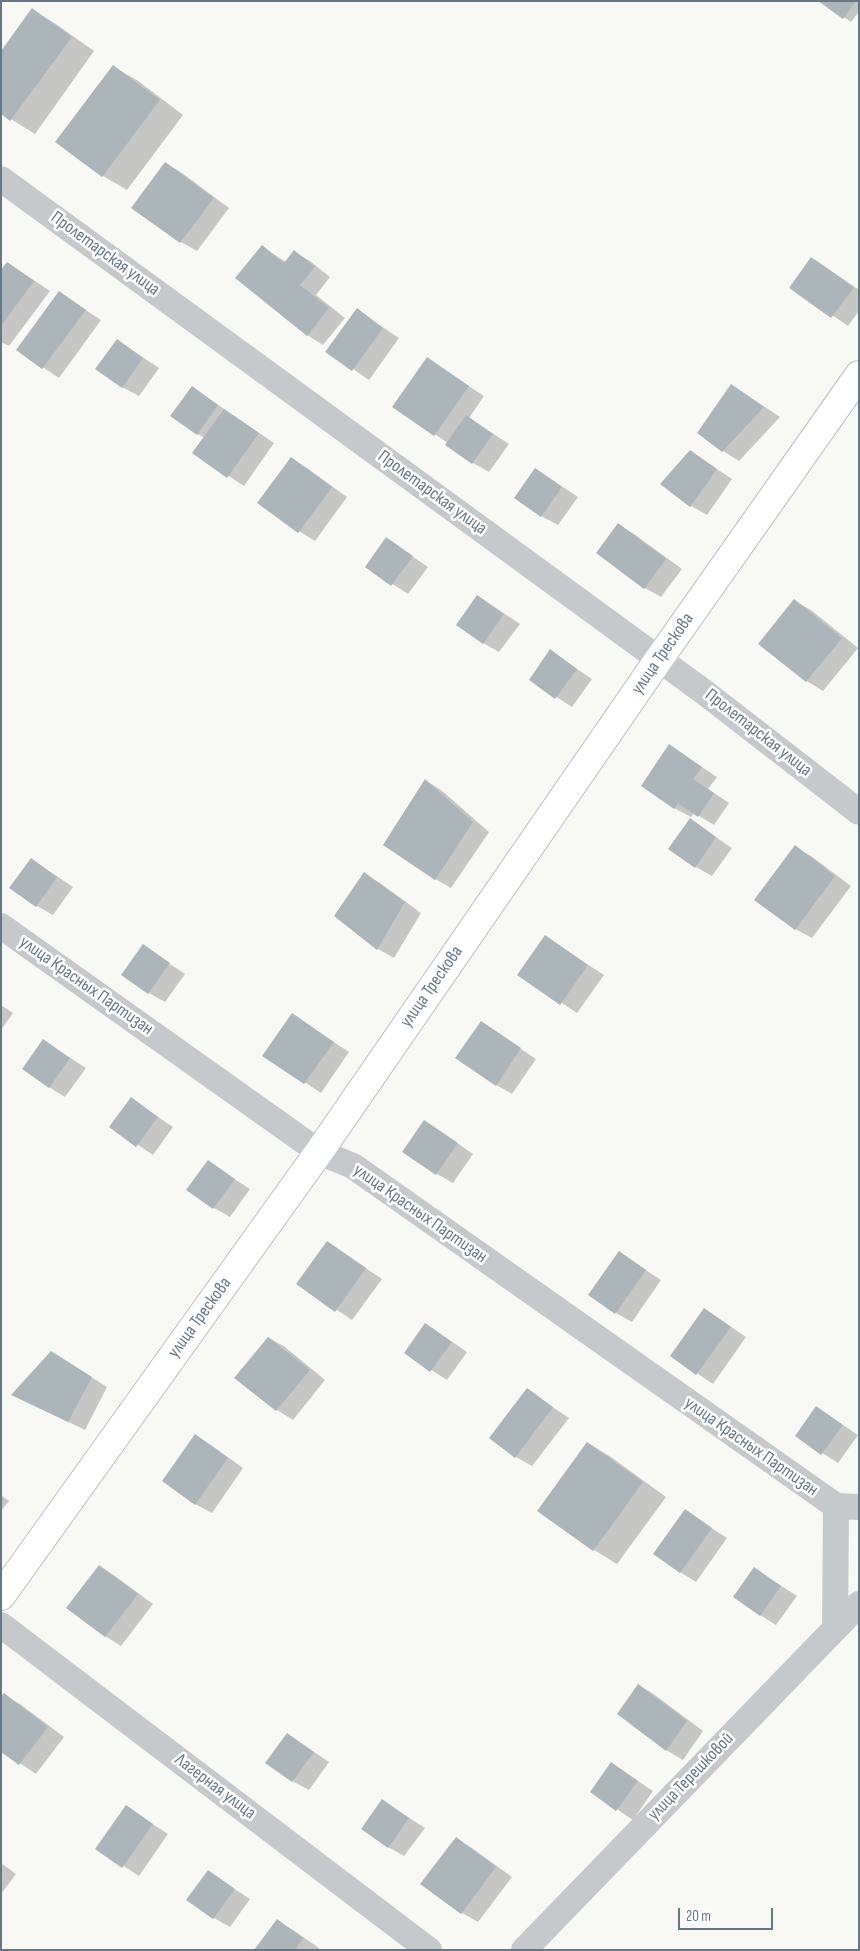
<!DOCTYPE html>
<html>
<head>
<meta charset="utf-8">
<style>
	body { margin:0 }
	#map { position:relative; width:860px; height:1951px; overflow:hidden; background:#f8f8f5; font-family:"Sofia Sans Condensed",sans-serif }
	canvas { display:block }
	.frame { position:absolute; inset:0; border:2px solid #667887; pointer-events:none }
	.scale { position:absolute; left:678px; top:1908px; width:95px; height:22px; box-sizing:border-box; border:2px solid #667887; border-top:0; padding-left:6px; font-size:15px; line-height:18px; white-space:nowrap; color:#667887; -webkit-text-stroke:4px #fff; paint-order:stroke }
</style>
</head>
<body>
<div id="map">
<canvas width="860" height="1951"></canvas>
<div class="frame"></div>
<div class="scale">20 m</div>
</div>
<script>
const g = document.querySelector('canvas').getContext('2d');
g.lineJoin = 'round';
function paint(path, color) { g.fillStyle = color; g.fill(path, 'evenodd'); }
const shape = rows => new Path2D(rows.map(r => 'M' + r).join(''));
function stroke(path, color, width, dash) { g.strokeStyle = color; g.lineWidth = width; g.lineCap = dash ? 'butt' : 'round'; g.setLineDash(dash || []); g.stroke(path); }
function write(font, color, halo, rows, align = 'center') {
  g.font = font + ' "Sofia Sans Condensed",sans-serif'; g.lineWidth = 5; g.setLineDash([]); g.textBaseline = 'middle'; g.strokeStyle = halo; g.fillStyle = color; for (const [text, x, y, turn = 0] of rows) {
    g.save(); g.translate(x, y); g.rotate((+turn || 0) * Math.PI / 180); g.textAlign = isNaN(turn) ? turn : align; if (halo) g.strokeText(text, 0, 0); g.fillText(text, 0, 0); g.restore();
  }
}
paint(shape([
	[821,1,859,1,859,12,851,22],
	[32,10,56,24,94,51,35,134,1,113],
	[113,67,137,80,183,115,127,190,103,176,57,142],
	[166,163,182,173,229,208,197,251,181,242],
	[262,247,286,262,294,252,310,261,330,277,316,295,345,318,323,345,307,335],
	[812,258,859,290,859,311,848,326,791,287],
	[8,263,50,291,9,346,1,342,1,272],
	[59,293,101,320,59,378,17,350],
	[357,310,399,338,369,380,327,351],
	[117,340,159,368,139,396,122,387],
	[427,359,484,396,469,418,509,444,489,472,473,463,448,443,394,407],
	[732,385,780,417,739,461,723,451],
	[192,387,274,443,244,486,194,453,205,438,197,434],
	[691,452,732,479,707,515,691,506,662,483],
	[291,459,307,468,347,497,315,541,299,531],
	[536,469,578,497,558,525,541,516],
	[618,525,634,534,682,569,661,597,645,588,598,553],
	[387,539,428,567,408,594,366,567],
	[478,596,520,624,499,652,483,643],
	[795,601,811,610,858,648,823,691,807,681,760,643],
	[550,651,592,679,572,707,530,680],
	[670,746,717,777,708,789,729,803,714,825,694,813,691,817,674,808],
	[425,780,441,790,489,832,451,888,435,879],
	[690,820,732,848,712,876,696,867],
	[795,847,811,856,851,886,812,938,795,929],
	[31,859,73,887,53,915,37,906],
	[364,874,380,883,421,913,394,958,378,949,335,915],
	[545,937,604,975,577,1013,519,975],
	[143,946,185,974,165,1002,149,993],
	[1,1005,13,1013,1,1030],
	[292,1015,349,1052,321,1093,264,1055],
	[481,1022,536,1059,512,1094,496,1085],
	[44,1041,86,1068,65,1097,49,1087],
	[131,1099,173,1127,153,1155,111,1127],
	[440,1131,473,1154,453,1183,437,1174],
	[208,1162,250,1189,230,1217,214,1208],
	[327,1242,382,1279,352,1320,298,1284],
	[619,1253,661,1280,632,1322,616,1313],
	[705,1309,746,1337,713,1384,671,1356],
	[426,1324,467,1352,447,1380,405,1353],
	[269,1338,285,1347,325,1380,293,1420,277,1410,236,1378],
	[67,1362,107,1387,85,1430,13,1395],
	[527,1390,569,1418,532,1466,516,1457],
	[816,1407,858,1435,838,1463,796,1436],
	[195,1435,211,1445,243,1468,212,1513,195,1504],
	[588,1443,611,1457,666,1497,617,1564,594,1550],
	[1,1495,9,1501,1,1511],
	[685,1511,727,1538,696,1582,680,1572],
	[99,1566,115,1576,153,1604,121,1646,105,1636],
	[755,1569,797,1596,776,1625,760,1615],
	[639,1685,655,1695,703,1731,683,1760,666,1750,619,1714],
	[4,1695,20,1704,64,1737,36,1774,1,1750],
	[287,1734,329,1762,309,1790,292,1781],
	[611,1763,653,1791,633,1820,591,1792],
	[383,1801,425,1828,404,1856,388,1847],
	[126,1807,168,1834,139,1876,97,1849],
	[456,1838,472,1848,512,1877,478,1922,462,1913],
	[1,1863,16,1874,1,1894],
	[208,1872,250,1899,230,1927,214,1918],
	[277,1921,293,1930,319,1948,318,1950,256,1950]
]), '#0003');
paint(shape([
	[818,1,856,1,843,19],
	[32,8,72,37,10,121,1,114,1,51],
	[113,65,160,100,102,177,55,142],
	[165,162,214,198,180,243,131,208],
	[262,245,284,263,294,250,315,267,300,285,329,308,307,336,235,278],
	[811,257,854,287,831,318,789,288],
	[7,262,34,281,1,326,1,270],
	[59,291,86,310,42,369,16,350],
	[357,308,383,328,352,371,325,352],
	[117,339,143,358,122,388,95,369],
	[427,357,469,386,434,436,392,407],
	[731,384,764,407,722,452,697,433],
	[192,386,218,405,197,435,170,416],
	[224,409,259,433,227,478,192,453],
	[466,415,493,434,472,464,445,445],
	[690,450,717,469,690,507,660,484],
	[291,457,332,487,298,533,257,503],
	[535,468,562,487,541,517,514,498],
	[618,523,666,559,644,589,596,553],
	[386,537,413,556,391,586,365,567],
	[477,595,504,614,483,644,456,625],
	[794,599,842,638,806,682,758,644],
	[550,649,577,669,555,699,529,680],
	[669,744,702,767,693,779,714,793,698,817,678,803,674,809,641,786],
	[425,779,473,822,435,880,383,845],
	[690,818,716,837,695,868,668,849],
	[795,845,835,876,795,930,754,900],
	[31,858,57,877,36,907,9,888],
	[364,872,405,902,377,950,334,916],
	[545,935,588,965,560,1005,517,975],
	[143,944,170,963,148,994,121,975],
	[292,1013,334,1042,304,1084,262,1056],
	[481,1021,521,1048,496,1086,455,1058],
	[43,1039,70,1058,49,1088,22,1069],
	[131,1097,158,1117,136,1147,109,1127],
	[424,1120,458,1143,436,1175,402,1152],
	[208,1160,235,1179,213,1209,186,1190],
	[327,1241,366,1268,335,1312,296,1284],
	[619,1251,646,1270,615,1314,588,1295],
	[704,1308,731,1327,696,1375,670,1356],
	[425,1323,452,1342,430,1372,404,1353],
	[268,1337,310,1370,276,1411,234,1378],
	[51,1351,92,1377,68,1422,11,1395],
	[527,1388,553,1407,515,1458,489,1438],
	[816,1406,843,1425,821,1455,795,1436],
	[195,1434,228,1458,195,1505,162,1481],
	[587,1442,643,1482,593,1551,537,1511],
	[685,1509,712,1528,680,1573,653,1554],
	[99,1565,138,1594,105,1637,66,1608],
	[754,1567,781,1586,760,1616,733,1597],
	[638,1684,687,1721,666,1751,617,1714],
	[4,1693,48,1727,19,1765,1,1752,1,1696],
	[287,1733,314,1752,292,1782,265,1763],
	[611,1762,638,1781,616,1811,590,1792],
	[382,1799,409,1818,388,1848,361,1829],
	[126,1805,153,1824,122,1868,95,1849],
	[456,1837,496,1867,461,1914,420,1884],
	[208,1870,235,1889,213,1919,186,1900],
	[277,1919,303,1938,295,1950,254,1950]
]), '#acb5ba');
const secondary = shape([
	[1,1596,319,1152,659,659,859,375]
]);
stroke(secondary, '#b7bdc1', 30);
stroke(shape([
	[1,179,704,692,859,812],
	[1,926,319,1152,353,1166,836,1506,859,1507],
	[1,1625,429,1950],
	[835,1628,836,1506],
	[524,1950,859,1604]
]), '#c5c9cc', 26);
stroke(secondary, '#fff', 28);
write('18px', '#667887', '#fff', [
	["Пролетарская улица",105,254,36],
	["Пролетарская улица",432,493,36],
	["улица Трескова",663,654,-55],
	["Пролетарская улица",758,733,38],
	["улица Красных Партизан",86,986,35],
	["улица Трескова",432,987,-55],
	["улица Красных Партизан",420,1214,35],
	["улица Трескова",200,1318,-54],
	["улица Красных Партизан",751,1447,35],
	["улица Терешковой",691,1777,-46],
	["Лагерная улица",215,1787,37]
]);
</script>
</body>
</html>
